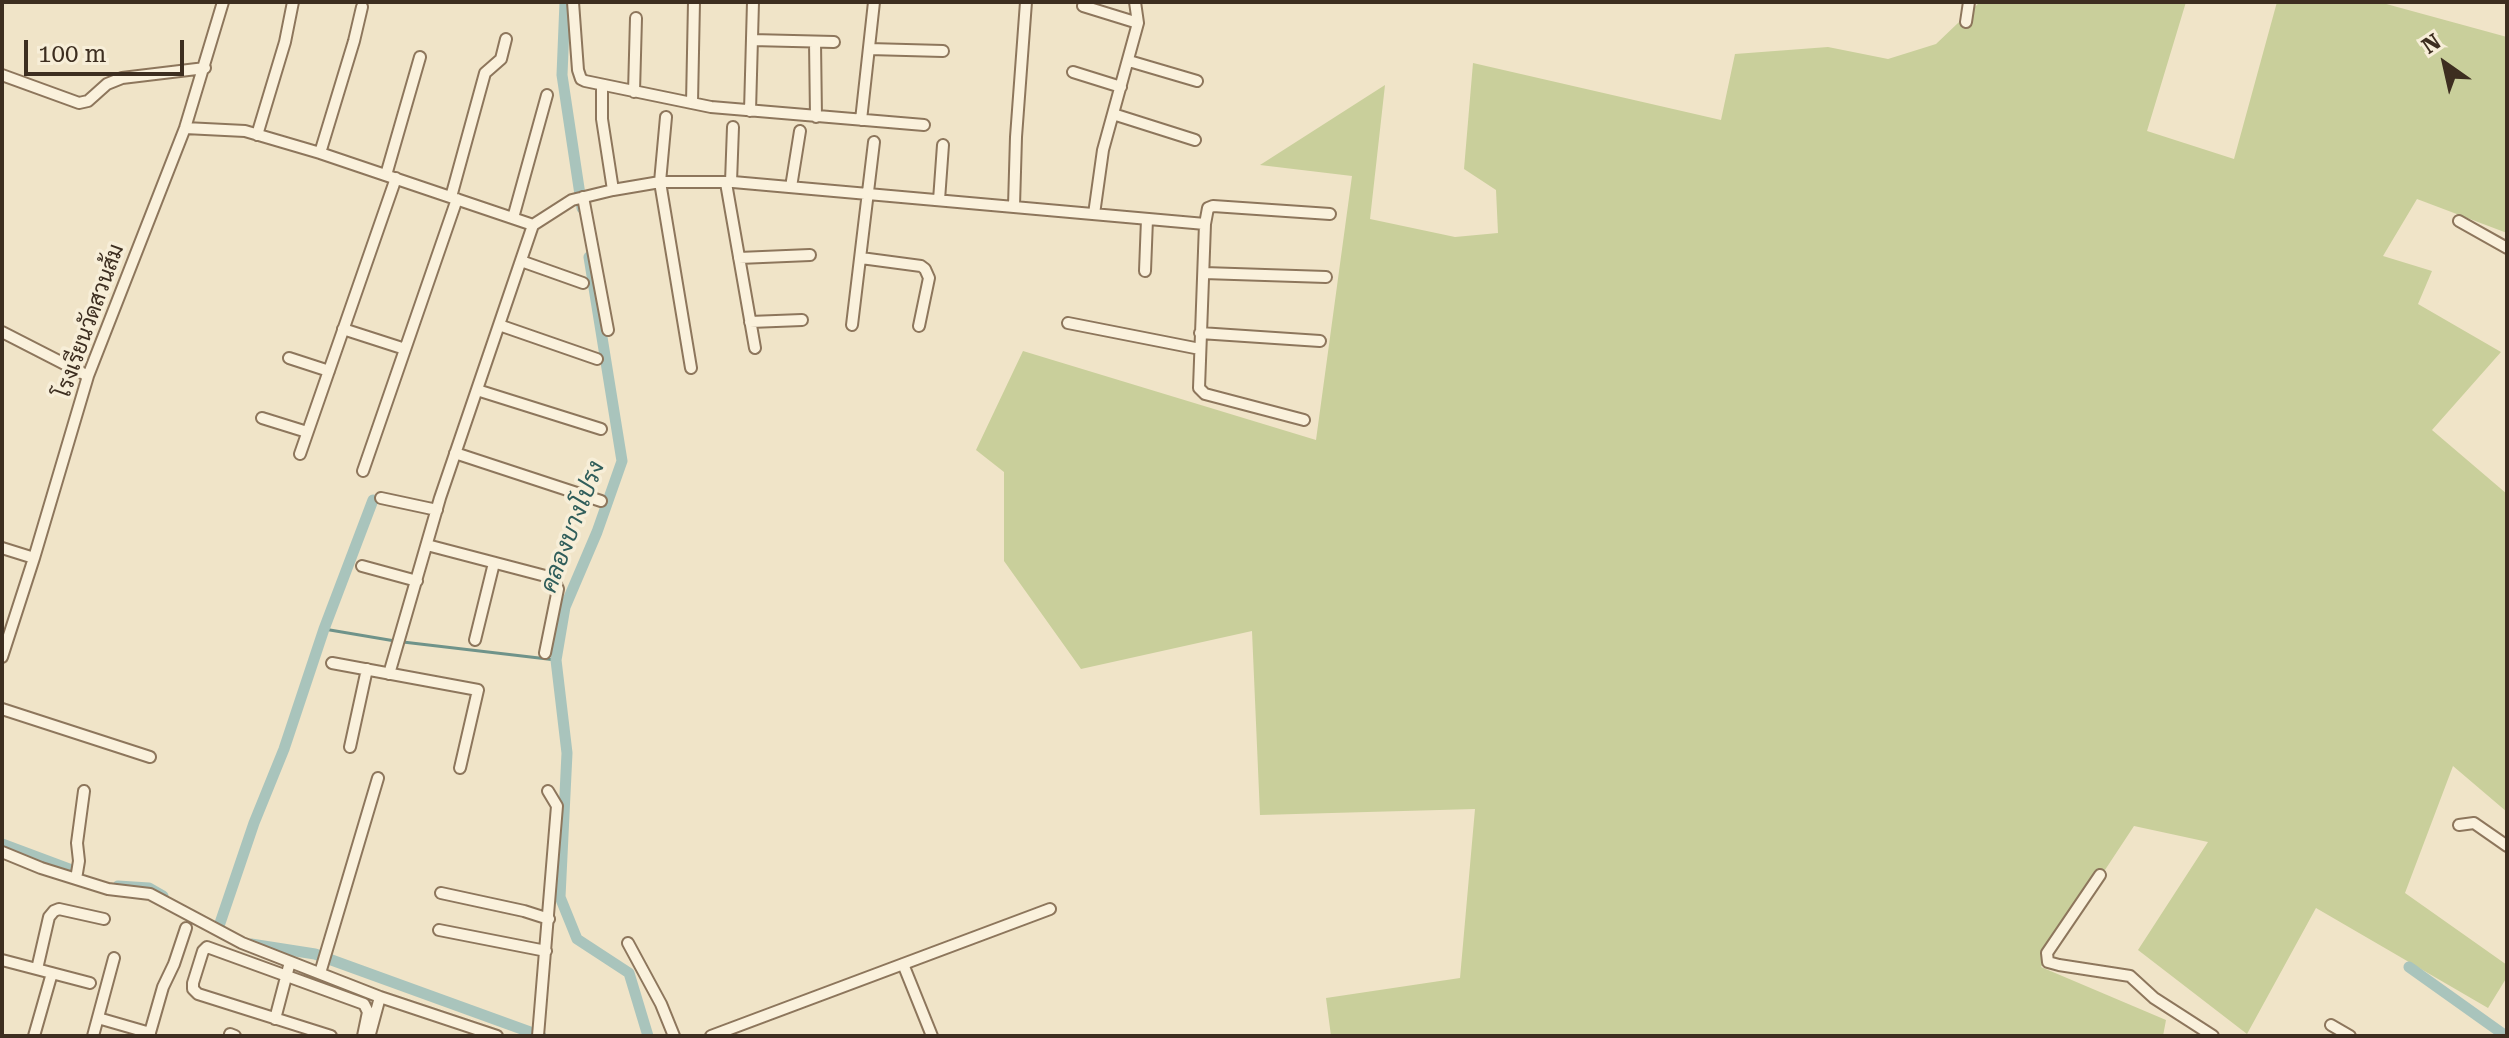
<!DOCTYPE html>
<html>
<head>
<meta charset="utf-8">
<style>
	body { margin:0 }
	#map { position:relative; width:2509px; height:1038px; overflow:hidden; background:#f0e4c8; font-family:"Roboto Serif",serif }
	canvas { display:block }
	.frame { position:absolute; inset:0; border:4px solid #3d2e20; pointer-events:none }
	.north { position:absolute; left:2405px; top:24px; width:80px; height:80px; -webkit-text-stroke:6px #f7eed8; paint-order:stroke; rotate:326deg; font-size:22px; font-weight:700; line-height:32px; text-align:center; color:#3d2e20 }
	.north::after { content:''; display:block; margin:auto; width:28px; height:36px; background:#3d2e20; clip-path:polygon(50% 0,100% 100%,50% 72%,0 100%) }
	.scale { position:absolute; left:24px; top:40px; width:160px; height:36px; box-sizing:border-box; border:4px solid #3d2e20; border-top:0; padding-left:10px; font-size:24px; line-height:28px; white-space:nowrap; color:#3d2e20; -webkit-text-stroke:6px #f7eed8; paint-order:stroke }
</style>
</head>
<body>
<div id="map">
<canvas width="2509" height="1038"></canvas>
<div class="frame"></div>
<div class="north">N</div>
<div class="scale">100 m</div>
</div>
<script>
const g = document.querySelector('canvas').getContext('2d');
g.lineJoin = 'round';
function paint(path, color) { g.fillStyle = color; g.fill(path, 'evenodd'); }
const shape = rows => new Path2D(rows.map(r => 'M' + r).join(''));
function stroke(path, color, width, dash) { g.strokeStyle = color; g.lineWidth = width; g.lineCap = dash ? 'butt' : 'round'; g.setLineDash(dash || []); g.stroke(path); }
function write(font, color, halo, rows, align = 'center') {
  g.font = font + ' "Roboto Serif",Sarabun,serif'; g.lineWidth = 7; g.setLineDash([]); g.textBaseline = 'middle'; g.strokeStyle = halo; g.fillStyle = color; for (const [text, x, y, turn = 0] of rows) {
    g.save(); g.translate(x, y); g.rotate((+turn || 0) * Math.PI / 180); g.textAlign = isNaN(turn) ? turn : align; if (halo) g.strokeText(text, 0, 0); g.fillText(text, 0, 0); g.restore();
  }
}
paint(shape([
	[1980,2,2186,2,2147,131,2234,159,2277,2,2379,2,2507,37,2507,233,2417,199,2383,256,2432,271,2418,304,2501,352,2432,430,2507,494,2507,812,2453,766,2405,893,2507,965,2507,977,2488,1008,2316,908,2247,1034,2138,950,2208,842,2134,826,2041,967,2166,1020,2163,1036,1331,1036,1326,998,1460,978,1475,809,1260,815,1252,631,1081,669,1004,561,1004,472,976,450,1023,351,1316,440,1352,176,1260,165,1385,85,1370,219,1455,237,1498,233,1496,190,1464,169,1473,63,1721,120,1735,54,1828,47,1888,59,1936,44]
]), '#c9cf9b');
stroke(shape([
	[324,629,395,641],
	[403,642,556,660]
]), '#6f938a', 3);
stroke(shape([
	[565,2,562,75,582,208],
	[589,257,622,461,597,532,565,607,556,660,567,753,560,897,577,939,629,973,648,1036],
	[2,844,69,869],
	[118,886,149,888,163,896],
	[218,929,254,823,284,749,324,629,373,500],
	[251,944,315,954,541,1036],
	[2409,967,2506,1036]
]), '#a9c4bc', 11);
const minor = shape([
	[573,2,578,70,581,79,585,81,711,107,924,125],
	[1083,6,1138,23],
	[1966,22,1969,2],
	[752,40,834,42],
	[815,42,816,117],
	[869,49,943,51],
	[1129,61,1197,81],
	[1073,72,1121,87],
	[2,75,79,103,88,101,107,84,122,78,205,68],
	[602,85,602,119,613,190],
	[634,92,636,18],
	[692,103,694,2],
	[750,111,753,2],
	[1113,114,1195,140],
	[666,117,660,182,691,368],
	[861,120,874,2],
	[185,128,245,131,320,153,533,225,572,200,613,190,660,182,733,182,1205,224,1199,388,1205,394,1304,420],
	[257,135,285,42,293,2],
	[320,153,354,41,362,7],
	[386,175,420,57],
	[731,182,733,127],
	[726,183,755,348],
	[791,187,800,131],
	[451,197,485,73,501,59,506,39],
	[583,197,608,330],
	[939,200,943,145],
	[1014,206,1016,137,1026,2],
	[1094,214,1103,150,1138,23,1135,2],
	[513,218,547,95],
	[2459,221,2507,248],
	[1205,224,1208,208,1213,206,1330,214],
	[739,258,810,255],
	[861,258,921,266,925,269,929,278,919,326],
	[521,261,583,283],
	[1145,271,1147,219],
	[1204,273,1326,277],
	[750,322,802,320],
	[1068,323,1200,349],
	[499,325,597,359],
	[852,325,874,142],
	[343,329,405,349],
	[2,332,88,376],
	[1200,333,1320,341],
	[289,358,329,371],
	[477,390,601,429],
	[262,418,307,432],
	[455,453,601,501],
	[300,454,396,178],
	[363,471,457,199],
	[381,498,437,510],
	[427,545,553,578,558,589,545,653],
	[2,548,34,558],
	[362,566,417,581],
	[475,640,494,563],
	[2,657,34,558,88,376,185,128,223,2],
	[332,663,478,690,460,768],
	[389,674,440,498,533,225],
	[2,709,150,757],
	[350,747,367,669],
	[2459,825,2474,823,2507,846],
	[2,852,41,868,108,889,150,894,242,943,380,997,497,1036],
	[2100,875,2047,953,2048,962,2059,965,2130,976,2154,998,2213,1036],
	[76,879,79,861,77,843,84,791],
	[441,893,524,911,549,919],
	[439,930,546,951],
	[628,943,661,1004,674,1036],
	[2,960,90,983],
	[903,964,932,1036],
	[37,969,49,917,54,911,59,909,104,919],
	[320,973,378,778],
	[98,1018,150,1033],
	[275,1019,290,962],
	[2331,1025,2350,1036],
	[230,1034,235,1036],
	[370,1034,380,997],
	[34,1036,52,973],
	[93,1036,114,958],
	[149,1036,163,987,174,964,186,928],
	[331,1036,198,994,193,989,193,983,203,951,207,947,364,1004,368,1012,363,1036],
	[538,1036,557,806,548,791],
	[711,1036,1050,909]
]);
stroke(minor, '#8d765c', 14);
stroke(minor, '#faf1dc', 10);
write('22px', '#3d2e20', '#f7eed8', [
	["โรงเรียนวัดสวนส้ม",90,321,-70]
]);
write('italic 24px', '#2f5d5a', '#f7eed8', [
	["คลองบางโปรง",573,527,-69]
]);
</script>
</body>
</html>
